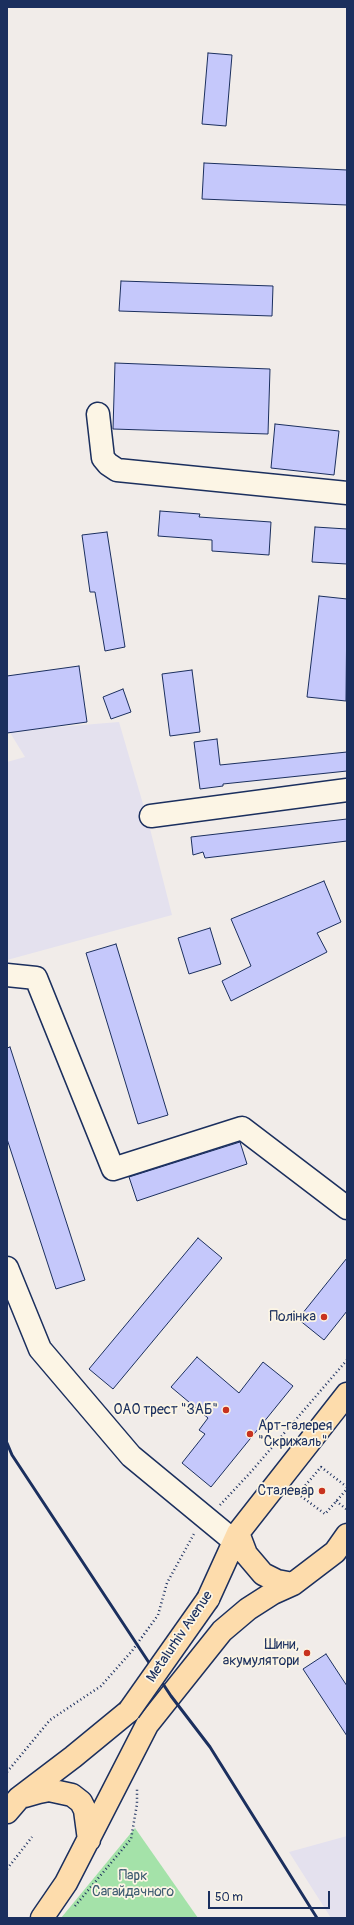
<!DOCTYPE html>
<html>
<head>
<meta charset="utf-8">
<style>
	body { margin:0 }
	#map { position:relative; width:354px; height:1925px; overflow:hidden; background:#f1ece9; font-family:Pangolin,sans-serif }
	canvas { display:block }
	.frame { position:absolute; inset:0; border:8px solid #1b2f5e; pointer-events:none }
	.scale { position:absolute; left:208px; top:1891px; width:122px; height:18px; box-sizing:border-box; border:2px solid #1b2f5e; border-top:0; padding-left:5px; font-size:12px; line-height:14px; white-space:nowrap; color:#1b2f5e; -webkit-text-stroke:3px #fcf5e5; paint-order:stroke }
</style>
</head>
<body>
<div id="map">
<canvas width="354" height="1925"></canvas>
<div class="frame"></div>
<div class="scale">50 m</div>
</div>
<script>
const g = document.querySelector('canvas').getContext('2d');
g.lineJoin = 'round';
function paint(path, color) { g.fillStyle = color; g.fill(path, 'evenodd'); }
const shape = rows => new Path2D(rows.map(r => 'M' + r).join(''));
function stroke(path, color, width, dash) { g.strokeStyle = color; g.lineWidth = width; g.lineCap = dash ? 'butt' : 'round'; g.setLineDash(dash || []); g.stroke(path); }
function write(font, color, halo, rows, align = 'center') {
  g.font = font + ' Pangolin,sans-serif'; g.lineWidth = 3.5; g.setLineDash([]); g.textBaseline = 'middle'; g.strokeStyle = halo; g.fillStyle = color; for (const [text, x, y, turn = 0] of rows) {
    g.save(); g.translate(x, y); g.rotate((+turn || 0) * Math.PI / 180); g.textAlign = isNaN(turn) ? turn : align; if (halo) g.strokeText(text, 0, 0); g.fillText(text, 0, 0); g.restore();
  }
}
paint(shape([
	[119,722,148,821,172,915,7,960,7,762,25,757,9,731],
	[347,1836,347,1918,331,1918,289,1852]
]), '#e4e1ee');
paint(shape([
	[135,1828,198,1918,61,1918]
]), '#a4e2a9');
const building = shape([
	[208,53,232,55,226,126,202,124,208,53],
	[204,163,347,170,347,205,202,199,204,163],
	[121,281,273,286,272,316,119,311,121,281],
	[115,363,270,369,268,434,113,429,115,363],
	[275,424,339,431,334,475,271,468,275,424],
	[160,511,200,514,199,517,271,522,269,555,212,551,212,540,158,536,160,511],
	[315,527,347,529,347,564,312,562,315,527],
	[107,532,125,647,105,651,95,592,90,592,82,535,107,532],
	[319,596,347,599,346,701,307,697,319,596],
	[79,666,87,722,7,733,7,676,79,666],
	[192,670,200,732,170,736,162,674,192,670],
	[123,689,131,712,111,719,103,697,123,689],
	[217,739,220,765,347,752,347,771,223,784,223,786,200,789,194,742,217,739],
	[347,819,347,841,205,858,203,852,193,855,191,837,347,819],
	[324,881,341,922,317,933,327,952,231,1001,222,981,251,966,231,919,324,881],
	[210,928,221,964,189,974,178,938,210,928],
	[116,944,168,1115,138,1124,86,953,116,944],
	[10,1047,85,1280,56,1289,7,1139,7,1048,10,1047],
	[240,1142,247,1164,137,1201,129,1177,240,1142],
	[198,1238,222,1258,113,1389,89,1369,198,1238],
	[347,1258,347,1311,324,1340,298,1319,347,1258],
	[197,1357,239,1393,263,1362,293,1386,211,1487,182,1463,205,1434,199,1430,208,1418,171,1387,197,1357],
	[326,1654,347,1686,347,1736,303,1669,326,1654]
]);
paint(building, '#c5c8fb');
stroke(building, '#1b2f5e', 1);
const minor = shape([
	[98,414,103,458,108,464,117,470,347,493],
	[151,816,347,790],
	[7,975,36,978,113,1169,242,1128,347,1208],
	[7,1268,40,1349,131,1456,234,1541]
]);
const major = shape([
	[238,1533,246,1554,263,1574,277,1581,293,1584],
	[208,1599,238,1533,347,1394],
	[25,1796,39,1792,49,1790,72,1795,81,1802,85,1810,89,1840],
	[7,1812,19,1798,73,1757,129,1711],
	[42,1918,66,1883,147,1725,222,1631,248,1609,273,1593,293,1584,335,1552,347,1535]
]);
stroke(minor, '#1b2f5e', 25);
stroke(major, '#1b2f5e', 25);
stroke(shape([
	[347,1487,321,1467,298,1494,325,1514,347,1489],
	[336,1501,346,1509],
	[220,1505,250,1473,347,1360],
	[7,1772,50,1720,101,1686,132,1651,158,1615,167,1583,195,1532],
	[7,1869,32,1837],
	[75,1906,131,1839,137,1804,137,1788]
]), '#1b2f5e', 2.5, [1, 3]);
stroke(minor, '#fcf5e5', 22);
stroke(major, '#fddcac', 22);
stroke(shape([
	[7,1443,12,1455,171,1696,210,1747,317,1918]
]), '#1b2f5e', 3);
const majorBridge = shape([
	[129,1711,208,1599]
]);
stroke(majorBridge, '#1b2f5e', 25, []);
stroke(majorBridge, '#fddcac', 22);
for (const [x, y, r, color] of [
	[324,1317,4,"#c8321e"],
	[226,1410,4,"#c8321e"],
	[250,1434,4,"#c8321e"],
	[322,1491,4,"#c8321e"],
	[307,1653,4,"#c8321e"]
]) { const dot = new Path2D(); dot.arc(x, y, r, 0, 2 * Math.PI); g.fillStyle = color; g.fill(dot); stroke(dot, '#fcf5e5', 1.5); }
write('14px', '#1b2f5e', '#fcf5e5', [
	["Полінка",316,1317],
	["ОАО трест \"ЗАБ\"",218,1410],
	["Арт-галерея",258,1426,"left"],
	["\"Скрижаль\"",258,1442,"left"],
	["Сталевар",314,1491],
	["Шини,",299,1645],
	["акумулятори",299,1661]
], 'right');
write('14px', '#1b2f5e', '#fcf5e5', [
	["Metalurhiv Avenue",180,1637,-56]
]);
write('14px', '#3d5c71', '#fcf5e5', [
	["Парк",133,1876],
	["Сагайдачного",133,1892]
]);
</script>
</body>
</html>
